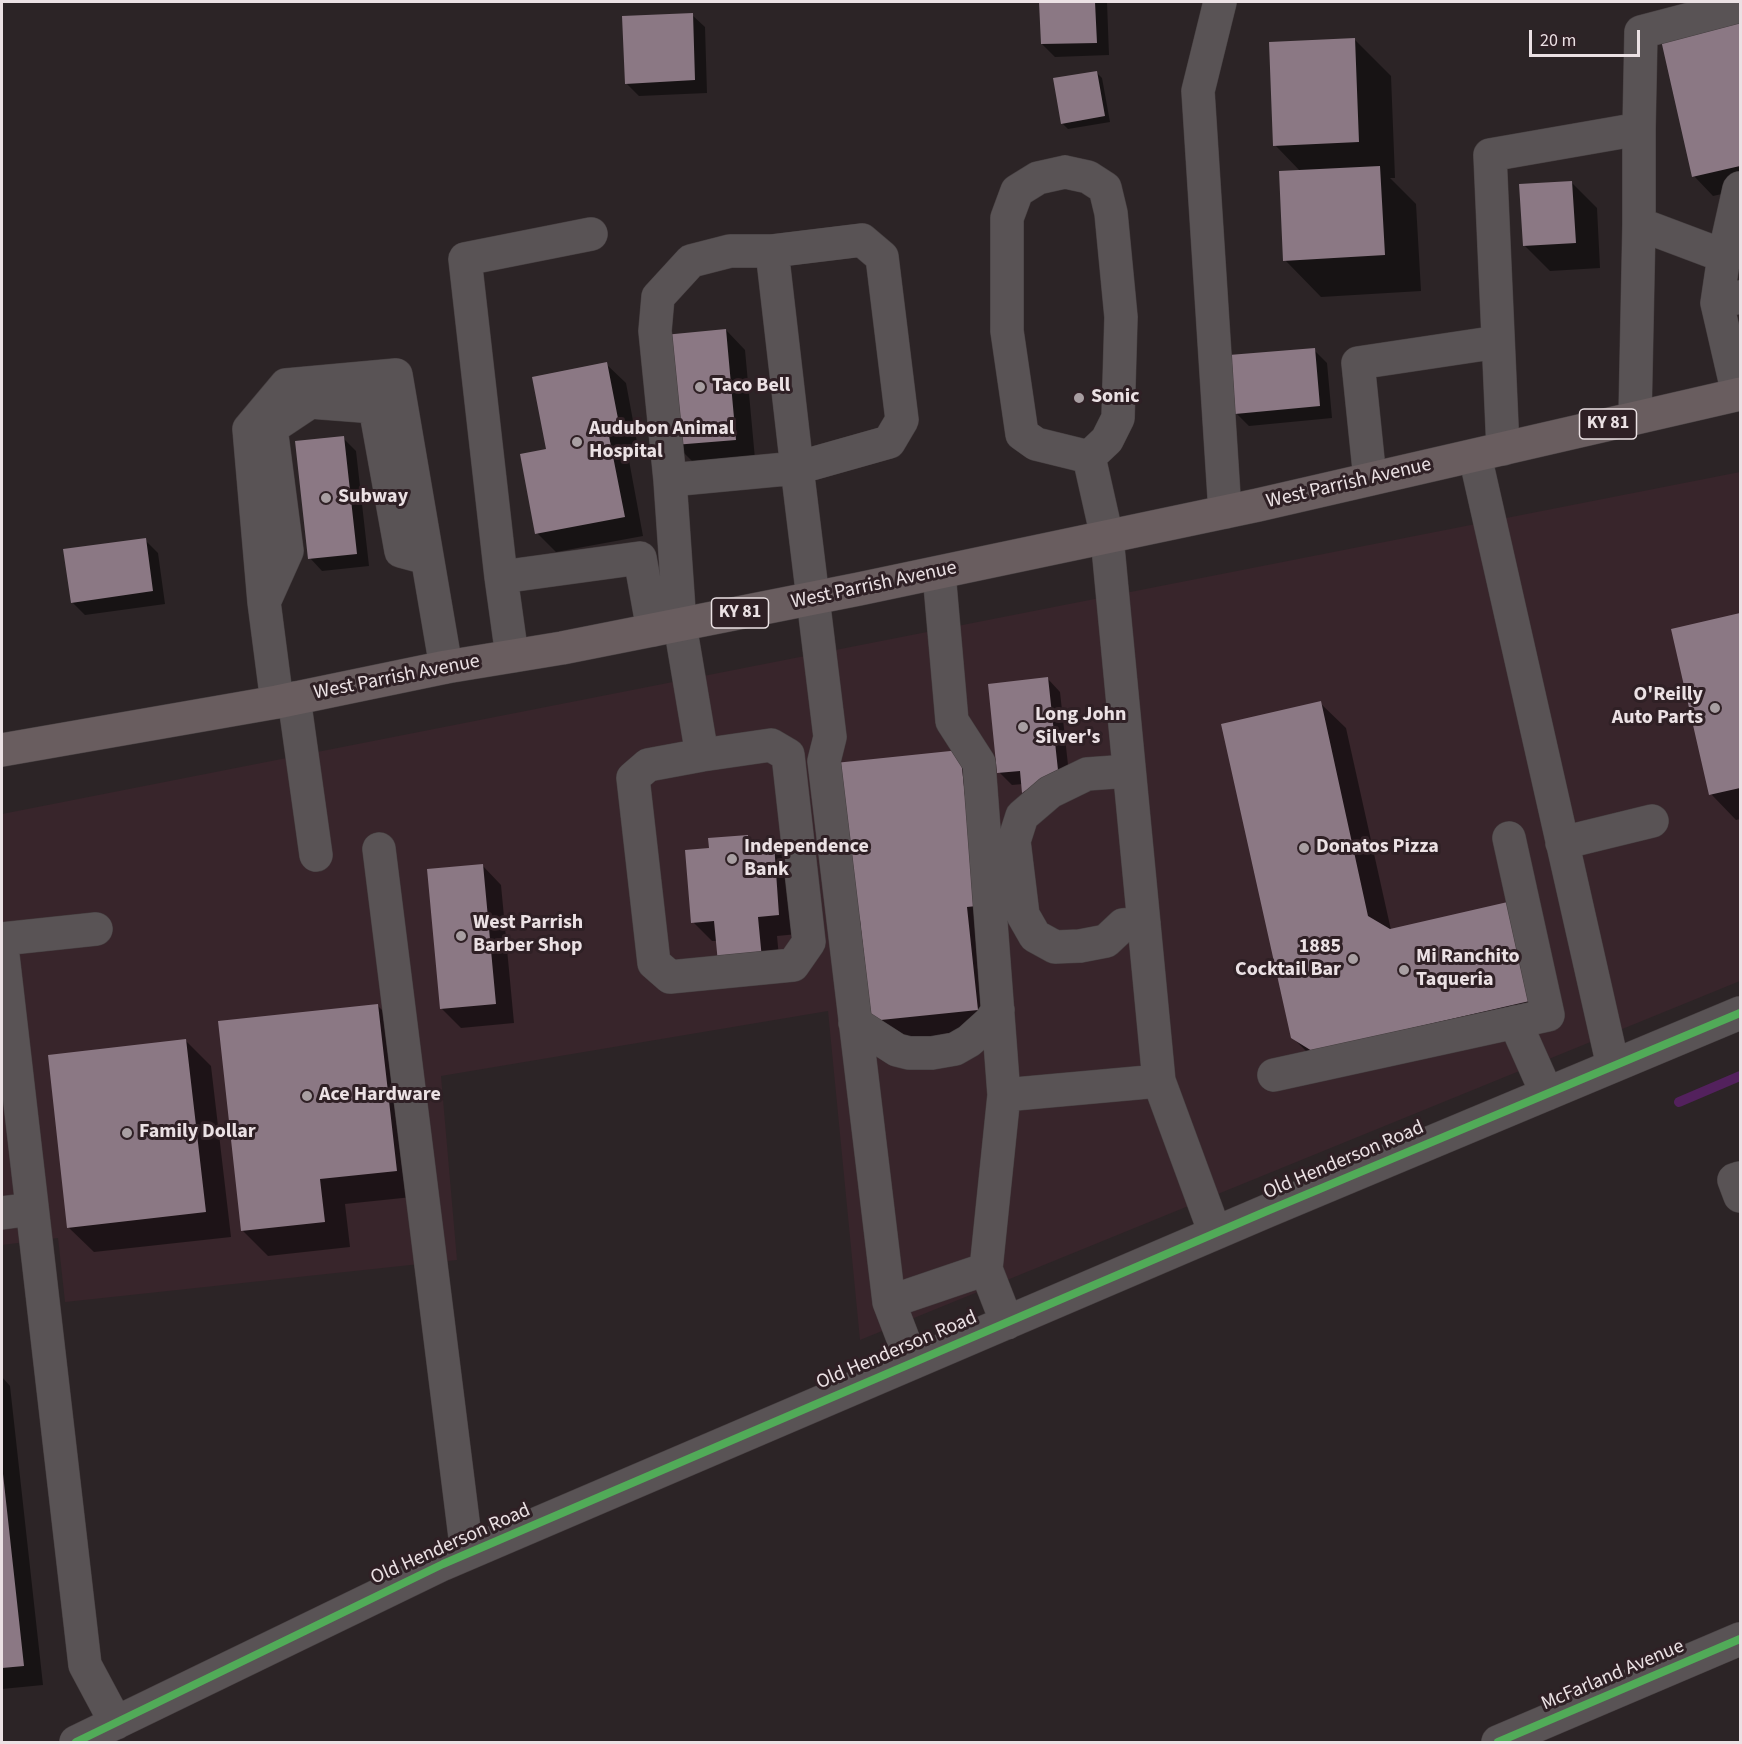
<!DOCTYPE html>
<html>
<head>
<meta charset="utf-8">
<style>
	body { margin:0 }
	#map { position:relative; width:1742px; height:1744px; overflow:hidden; background:#2c2426; font-family:"Source Sans 3",sans-serif }
	canvas { display:block }
	.frame { position:absolute; inset:0; border:3px solid #ebe1e4; pointer-events:none }
	.scale { position:absolute; left:1529px; top:30px; width:111px; height:27px; box-sizing:border-box; border:3px solid #ebe1e4; border-top:0; padding-left:8px; font-size:18px; line-height:21px; white-space:nowrap; color:#ebe1e4; -webkit-text-stroke:4px #2f2025; paint-order:stroke }
</style>
</head>
<body>
<div id="map">
<canvas width="1742" height="1744"></canvas>
<div class="frame"></div>
<div class="scale">20 m</div>
</div>
<script>
const g = document.querySelector('canvas').getContext('2d');
g.lineJoin = 'round';
function paint(path, color) { g.fillStyle = color; g.fill(path, 'evenodd'); }
const shape = rows => new Path2D(rows.map(r => 'M' + r).join(''));
function stroke(path, color, width, dash) { g.strokeStyle = color; g.lineWidth = width; g.lineCap = dash ? 'butt' : 'round'; g.setLineDash(dash || []); g.stroke(path); }
function write(font, color, halo, rows, align = 'center') {
  g.font = font + ' "Source Sans 3",sans-serif'; g.lineWidth = 6; g.setLineDash([]); g.textBaseline = 'middle'; g.strokeStyle = halo; g.fillStyle = color; for (const [text, x, y, turn = 0] of rows) {
    g.save(); g.translate(x, y); g.rotate((+turn || 0) * Math.PI / 180); g.textAlign = isNaN(turn) ? turn : align; if (halo) g.strokeText(text, 0, 0); g.fillText(text, 0, 0); g.restore();
  }
}
paint(shape([
	[1740,472,1740,981,860,1340,828,1011,441,1076,457,1260,65,1302,58,1238,2,1245,2,814]
]), '#38252b');
paint(shape([
	[1041,2,1107,2,1109,55,1055,57,1042,44],
	[692,15,705,27,707,93,639,96,626,83],
	[1740,24,1740,190,1713,196,1694,176,1663,41],
	[1354,39,1391,76,1395,178,1390,178,1416,204,1421,291,1321,297,1285,260,1301,172,1275,145],
	[1096,72,1102,78,1110,122,1068,129,1062,123],
	[1571,182,1597,208,1600,268,1550,271,1524,245],
	[726,330,745,350,755,459,695,464,676,445],
	[1314,350,1327,363,1332,418,1249,426,1236,413],
	[606,364,626,383,639,453,628,455,643,536,556,552,537,533,547,450],
	[343,438,356,451,369,566,322,571,310,558],
	[145,540,158,553,165,604,85,615,72,602],
	[1740,614,1740,819,1736,820,1711,794,1673,630],
	[1048,679,1060,692,1070,783,1036,804,1023,792,1023,784,1012,785,999,772],
	[1320,703,1346,728,1391,930,1511,903,1559,1025,1318,1063,1292,1037],
	[959,751,985,777,1003,1035,898,1046,872,1021,863,930,853,921],
	[747,836,757,846,773,845,793,864,798,934,777,936,781,978,717,941,712,941,693,922,711,850],
	[482,865,501,885,514,1023,461,1028,442,1009],
	[377,1005,403,1031,422,1196,345,1204,350,1247,268,1256,243,1231],
	[186,1041,211,1066,231,1237,94,1252,68,1227],
	[2,1377,10,1386,43,1685,2,1689]
]), '#0007');
stroke(shape([
	[1679,1102,1740,1076]
]), '#53215d', 10);
paint(shape([
	[1039,2,1095,2,1097,43,1041,44],
	[693,13,695,80,625,84,622,16],
	[1740,22,1740,166,1692,177,1661,40],
	[1355,38,1359,142,1273,146,1269,42],
	[1097,71,1105,116,1061,124,1053,78],
	[1380,166,1385,255,1283,261,1279,171],
	[1572,181,1576,243,1523,246,1519,184],
	[726,329,736,440,674,445,664,335],
	[1315,348,1320,406,1235,414,1229,355],
	[607,362,621,434,609,436,625,517,535,534,520,454,546,449,532,377],
	[344,436,357,554,308,559,295,441],
	[146,538,153,591,71,603,63,549],
	[1740,613,1740,788,1709,795,1671,629],
	[1048,677,1058,770,1022,793,1020,771,997,773,988,684],
	[1321,701,1368,916,1390,929,1512,901,1534,1000,1312,1051,1291,1038,1221,724],
	[960,750,977,906,967,907,978,1010,871,1021,860,920,852,921,835,763],
	[748,835,749,845,774,843,779,915,758,917,762,959,718,963,714,921,691,923,685,850,709,848,708,838],
	[483,864,496,1004,440,1009,427,869],
	[378,1004,397,1171,320,1179,325,1222,241,1231,218,1021],
	[186,1039,206,1212,67,1228,48,1055],
	[2,1474,3,1474,24,1666,2,1668]
]), '#8b7884');
const minor = shape([
	[1220,2,1198,91,1225,512],
	[1639,129,1641,32,1740,6],
	[1065,172,1088,177,1105,188,1111,213,1121,317,1118,418,1107,440,1089,457,1036,444,1022,434,1007,331,1007,218,1017,191,1038,178,1065,172],
	[1717,303,1724,256,1739,189,1740,188],
	[1738,394,1717,303,1739,297],
	[1635,418,1639,224,1724,256,1740,252],
	[1503,449,1490,155,1639,129,1639,224],
	[1475,456,1613,1066],
	[1089,457,1107,537,1159,1081,1215,1233],
	[1370,479,1358,363,1498,342],
	[670,480,797,468,772,251,862,240,882,257,902,420,889,442,797,468,830,737,824,761,889,1302,912,1362],
	[939,573,952,721,979,763,1004,1095,986,1269,1007,1323],
	[501,577,640,558,653,630],
	[265,600,287,551,271,428,310,402,375,407,401,551,427,558],
	[512,656,501,577,465,259,591,234],
	[294,698,316,855],
	[277,702,264,602,249,429,286,385,396,375,446,667],
	[702,755,771,745,788,755,809,942,793,965,670,977,654,963,633,778,648,765,702,755,680,625,670,480,655,331,658,297,691,261,730,251,772,251],
	[1129,771,1087,774,1050,792,1022,816,1014,841,1023,915,1035,936,1055,947,1080,946,1106,941,1123,925,1144,923],
	[1562,843,1652,821],
	[379,849,467,1553],
	[2,939,96,929],
	[2,947,85,1665,116,1723],
	[1515,1022,1547,1094],
	[855,1023,897,1050,909,1053,932,1053,955,1049,969,1041,990,1022,998,1010],
	[1274,1075,1548,1015,1509,838],
	[1004,1095,1159,1081],
	[1740,1178,1734,1180,1740,1196],
	[2,1213,32,1209],
	[889,1302,986,1269],
	[76,1742,443,1564,1267,1211,1740,1013],
	[1498,1742,1740,1639]
]);
const major = shape([
	[2,750,277,702,446,667,562,648,859,589,1258,505,1740,394]
]);
stroke(minor, '#474042', 34);
stroke(major, '#474042', 34);
stroke(minor, '#595355', 33);
stroke(major, '#695d5f', 33);
stroke(shape([
	[76,1742,443,1564,1267,1211,1740,1013],
	[1498,1742,1740,1639]
]), '#51ab58', 8);
for (const [x, y, r, color] of [
	[700,387,6,"#a89fa2"],
	[1079,398,6,"#a89fa2"],
	[577,442,6,"#a89fa2"],
	[326,498,6,"#a89fa2"],
	[1715,708,6,"#a89fa2"],
	[1023,727,6,"#a89fa2"],
	[1304,848,6,"#a89fa2"],
	[732,859,6,"#a89fa2"],
	[461,936,6,"#a89fa2"],
	[1353,959,6,"#a89fa2"],
	[1404,970,6,"#a89fa2"],
	[307,1096,6,"#a89fa2"],
	[127,1133,6,"#a89fa2"]
]) { const dot = new Path2D(); dot.arc(x, y, r, 0, 2 * Math.PI); g.fillStyle = color; g.fill(dot); stroke(dot, '#2f2025', 2); }
for (const [x, y, w] of [
	[1608,424,57],
	[740,613,57]
]) { const box = new Path2D(); box.roundRect(x - w / 2, y - 15, w, 30, 4.5); g.fillStyle = '#2f2025'; g.fill(box); stroke(box, '#ebe1e4', 1.5); }
write('bold 18px', '#ebe1e4', null, [
	["KY 81",1608,424],
	["KY 81",740,613]
]);
write('bold 20px', '#ebe1e4', '#2f2025', [
	["Taco Bell",712,387],
	["Sonic",1091,398],
	["Audubon Animal",589,430],
	["Hospital",589,453],
	["Subway",338,498],
	["O'Reilly",1703,696,"right"],
	["Auto Parts",1703,719,"right"],
	["Long John",1035,716],
	["Silver's",1035,739],
	["Independence",744,848],
	["Bank",744,871],
	["Donatos Pizza",1316,848],
	["West Parrish",473,924],
	["Barber Shop",473,947],
	["1885",1341,948,"right"],
	["Cocktail Bar",1341,971,"right"],
	["Mi Ranchito",1416,958],
	["Taqueria",1416,981],
	["Ace Hardware",319,1096],
	["Family Dollar",139,1133]
], 'left');
write('20px', '#ebe1e4', '#2f2025', [
	["West Parrish Avenue",1349,484,-13],
	["West Parrish Avenue",874,586,-12],
	["West Parrish Avenue",397,678,-11],
	["Old Henderson Road",1344,1161,-23],
	["Old Henderson Road",897,1351,-23],
	["Old Henderson Road",451,1545,-24],
	["McFarland Avenue",1613,1676,-23]
]);
</script>
</body>
</html>
